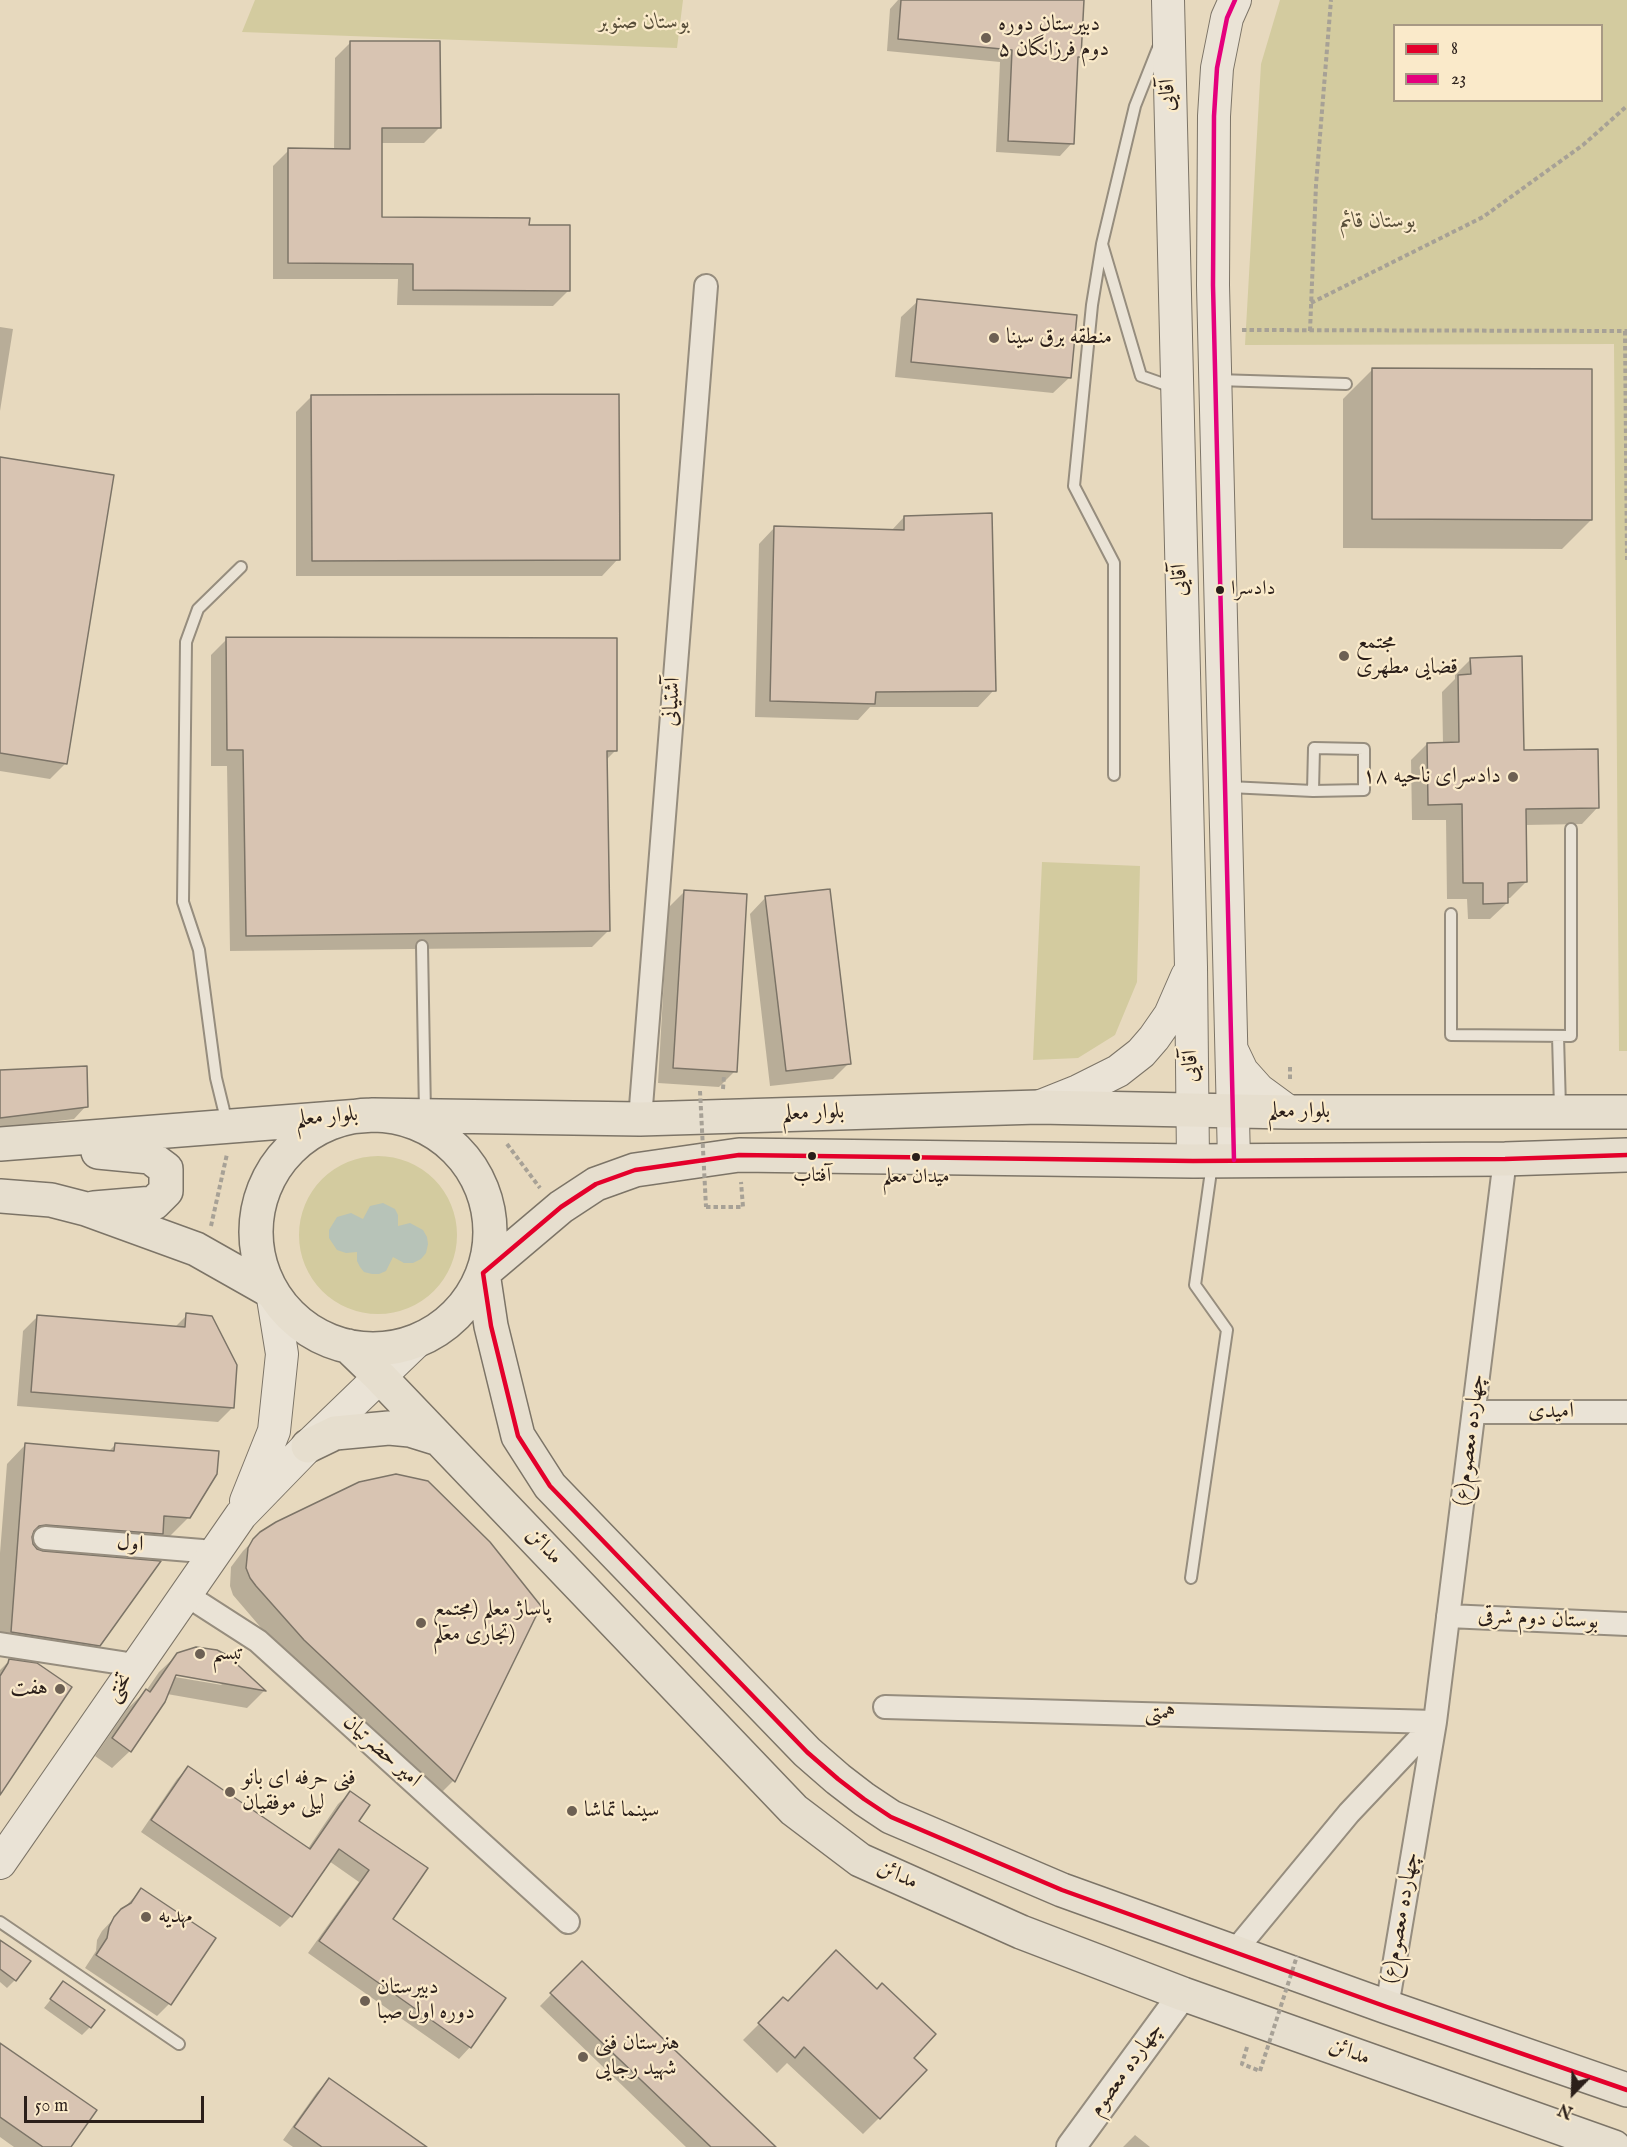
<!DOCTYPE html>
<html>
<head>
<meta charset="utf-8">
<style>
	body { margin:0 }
	#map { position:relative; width:1627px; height:2147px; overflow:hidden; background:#e7d9be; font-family:"IM FELL English",serif }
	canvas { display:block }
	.legend { position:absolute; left:1393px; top:24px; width:210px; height:78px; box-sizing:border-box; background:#faeaca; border:2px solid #a79984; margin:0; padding:8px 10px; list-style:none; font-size:18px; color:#2b1f1a }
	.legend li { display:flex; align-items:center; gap:12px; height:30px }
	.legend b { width:30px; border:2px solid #a79984 }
	.north { position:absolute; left:1543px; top:2063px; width:60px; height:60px; -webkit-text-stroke:4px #faeaca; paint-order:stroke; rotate:203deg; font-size:16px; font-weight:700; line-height:24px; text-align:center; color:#2b1f1a }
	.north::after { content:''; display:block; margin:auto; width:21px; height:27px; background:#2b1f1a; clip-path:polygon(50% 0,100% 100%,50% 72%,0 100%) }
	.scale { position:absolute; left:24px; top:2096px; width:180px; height:27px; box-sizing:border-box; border:3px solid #2b1f1a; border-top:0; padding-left:8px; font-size:18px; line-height:21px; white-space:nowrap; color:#2b1f1a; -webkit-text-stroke:4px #faeaca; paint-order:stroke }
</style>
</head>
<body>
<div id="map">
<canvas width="1627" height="2147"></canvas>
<ul class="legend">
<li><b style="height:8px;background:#e4002b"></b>8</li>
<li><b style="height:8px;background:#e5007d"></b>23</li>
</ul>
<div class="north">N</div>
<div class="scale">50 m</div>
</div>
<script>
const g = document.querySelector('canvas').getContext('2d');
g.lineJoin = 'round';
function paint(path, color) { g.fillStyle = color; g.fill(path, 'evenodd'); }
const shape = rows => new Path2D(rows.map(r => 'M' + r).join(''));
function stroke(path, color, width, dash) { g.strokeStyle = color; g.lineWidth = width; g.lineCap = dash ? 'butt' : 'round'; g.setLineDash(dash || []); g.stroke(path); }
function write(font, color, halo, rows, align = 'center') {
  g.font = font + ' "IM FELL English",Amiri,serif'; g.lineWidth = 4.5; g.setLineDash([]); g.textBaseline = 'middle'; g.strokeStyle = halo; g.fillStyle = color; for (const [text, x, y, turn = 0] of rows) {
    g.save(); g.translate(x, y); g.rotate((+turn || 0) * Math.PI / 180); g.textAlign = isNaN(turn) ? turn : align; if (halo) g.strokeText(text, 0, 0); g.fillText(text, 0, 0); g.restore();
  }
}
paint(shape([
	[255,0,683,0,677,48,242,32],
	[1280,0,1627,0,1627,1051,1619,1051,1614,344,1245,345,1261,64],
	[1394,26,1602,26,1602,100,1394,100],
	[1042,862,1140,866,1137,982,1115,1035,1078,1058,1033,1060],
	'299 1235a79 79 0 1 1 158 0a79 79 0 1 1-158 0Z'
]), '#d3cb9f');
paint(shape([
	[383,1203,395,1209,398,1215,398,1226,410,1223,423,1230,427,1237,428,1244,426,1253,421,1259,413,1263,404,1263,393,1257,386,1271,379,1274,372,1274,364,1272,360,1267,357,1261,357,1252,346,1253,337,1250,329,1238,329,1230,337,1217,351,1213,363,1219,370,1206]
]), '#b7c3b8');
paint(shape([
	[898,0,1083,0,1079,56,1077,59,1072,143,1060,156,996,152,1000,62,887,51,890,9],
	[351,42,439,128,424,143,380,143,380,219,569,290,553,306,397,305,398,279,273,279,273,166,289,150,334,150,335,58],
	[918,301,1070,377,1053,393,895,377,901,317],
	[0,327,13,329,0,411],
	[1372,370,1591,520,1562,549,1343,548,1343,399],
	[312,396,618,559,602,576,296,576,296,412],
	[0,458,66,763,50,779,0,771],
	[904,517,994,690,978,707,870,707,858,720,755,717,759,544,775,527,891,531],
	[227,639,615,751,606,760,608,931,592,947,230,951,227,766,211,766,211,655],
	[1471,659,1522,752,1598,807,1582,824,1525,825,1526,882,1510,898,1506,898,1507,903,1490,919,1468,919,1467,899,1447,899,1446,820,1412,820,1411,760,1427,744,1443,744,1442,692,1455,679,1455,675],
	[684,892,735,1071,719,1087,658,1083,668,908],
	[766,897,849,1063,833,1079,770,1086,750,914],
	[0,1072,86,1106,74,1119,0,1128],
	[187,1315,233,1407,218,1422,17,1406,23,1331,38,1316,174,1328],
	[116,1444,189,1517,170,1536,160,1535,143,1552,31,1543,99,1645,80,1664,0,1651,0,1553,7,1464,25,1445,108,1452],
	[261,1533,539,1606,453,1781,436,1798,286,1657,233,1595,230,1586,231,1567,243,1551],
	[178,1654,226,1657,264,1691,247,1708,167,1694,130,1751,112,1768,95,1756,128,1708,146,1691,159,1672],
	[169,1673,218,1681,222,1685,169,1676],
	[9,1661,0,1792,0,1670],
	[188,1768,307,1850,338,1804,350,1793,357,1821,391,1919,470,2047,459,2059,308,1953,359,1882,329,1861,291,1916,280,1927,141,1832,177,1779],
	[141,1890,214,1938,169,2004,157,2016,85,1968,96,1951,97,1940,102,1931],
	[0,1948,15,1980,7,1988,0,1982],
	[582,1963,774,2147,686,2147,540,2006],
	[64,1983,90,2027,82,2035,44,2008],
	[788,2002,912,2058,879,2118,863,2134,787,2063,777,2073,743,2040,767,2016],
	[0,2045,69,2147,14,2147,0,2137],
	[329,2080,407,2147,293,2147,283,2140,317,2092],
	[1135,2135,1150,2147,1123,2147]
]), '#0003');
const building = shape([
	[901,0,1084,0,1081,57,1078,57,1074,144,1008,141,1012,50,898,39,901,0],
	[350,41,440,41,441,128,382,128,382,217,530,218,529,225,570,225,570,291,413,290,413,264,288,263,288,148,350,149,350,41],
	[917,299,1077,315,1071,378,911,362,917,299],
	[1372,368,1592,369,1592,520,1372,519,1372,368],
	[619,394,620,560,312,561,311,395,619,394],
	[0,457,114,475,67,764,0,753,0,457],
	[992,513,996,691,876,692,875,704,770,701,774,526,904,530,904,516,992,513],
	[226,637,617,638,617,751,607,751,610,931,246,936,243,750,227,750,226,637],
	[1522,656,1524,750,1598,749,1599,808,1526,809,1527,882,1508,883,1508,903,1483,904,1483,883,1463,883,1462,804,1428,805,1427,743,1459,742,1458,675,1471,674,1470,658,1522,656],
	[830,889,851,1064,786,1071,765,896,830,889],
	[684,890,747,894,737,1072,673,1068,684,890],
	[87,1066,88,1107,0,1118,0,1070,87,1066],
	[186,1313,212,1316,237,1365,234,1408,31,1392,37,1315,185,1327,186,1313],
	[25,1443,114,1451,115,1443,219,1451,217,1474,190,1518,164,1516,163,1534,46,1525,39,1526,34,1531,32,1537,33,1544,37,1549,43,1551,161,1561,100,1646,11,1632,25,1443],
	[396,1474,428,1481,490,1542,541,1606,455,1782,304,1640,256,1586,250,1578,246,1568,248,1548,253,1539,260,1532,276,1522,359,1482,396,1474],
	[196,1647,217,1650,227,1655,266,1691,176,1675,165,1702,131,1752,112,1738,146,1689,150,1692,177,1653,196,1647],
	[9,1659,37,1663,72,1687,0,1795,0,1676,8,1663,9,1659],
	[188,1766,310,1849,350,1791,370,1805,359,1821,428,1868,393,1919,506,1998,471,2048,319,1941,369,1870,339,1849,292,1917,151,1820,188,1766],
	[141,1888,216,1938,171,2005,96,1955,107,1938,109,1927,114,1917,121,1909,131,1903,141,1888],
	[0,1940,31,1961,16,1981,0,1969,0,1940],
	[836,1950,877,1989,882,1983,936,2034,914,2058,927,2070,880,2119,804,2047,795,2058,758,2023,783,1997,788,2001,836,1950],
	[582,1961,776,2147,711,2147,550,1993,582,1961],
	[63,1981,105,2010,91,2028,50,1999,63,1981],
	[0,2043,97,2110,71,2147,43,2147,0,2117,0,2043],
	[329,2078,427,2147,322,2147,294,2127,329,2078]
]);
paint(building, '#d8c4b2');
stroke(building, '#7c7467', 1.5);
const service = shape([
	[1158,48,1135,106,1102,244,1141,376,1175,388],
	[1102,244,1092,305,1074,486,1114,563,1114,775],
	[1217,380,1346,384],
	[1229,787,1313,791,1364,790,1364,749,1314,748,1313,791],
	[1451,914,1451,1035,1571,1036,1571,829],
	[422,946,425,1113],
	[1558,1036,1560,1108],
	[227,1123,216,1078,199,950,183,902,186,642,198,609,241,567],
	[1191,1578,1227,1330,1195,1285,1212,1164],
	[0,1922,179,2044]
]);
const minor = shape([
	[640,1119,706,286],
	[1474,1412,1627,1412],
	[45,1538,214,1552],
	[185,1594,258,1641,568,1922],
	[1448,1616,1627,1624],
	[0,1644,135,1665],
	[885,1707,1435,1722],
	[1234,1952,1349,1813,1435,1722],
	[1387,2007,1435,1722,1505,1159]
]);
const tertiary = shape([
	[1071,2147,1183,1994]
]);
const secondary = shape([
	[1168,0,1191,967,1193,1161],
	[1232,1050,1242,1071,1259,1090,1289,1112],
	[1038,1107,1078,1091,1118,1071,1141,1053,1154,1038,1170,1015,1187,976],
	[1234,1160,1213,285,1214,116,1217,68,1227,18,1235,0],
	[246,1501,274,1431,282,1354,272,1292],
	[0,1863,241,1515,308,1446,417,1341]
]);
const primary = shape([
	'256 1232a117 117 0 1 1 234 0a117 117 0 1 1-234 0Z',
	[0,1144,373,1115,640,1119,1038,1107,1289,1112,1627,1112],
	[1627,1155,1505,1159,1193,1161,739,1155,635,1170,596,1184,561,1207,483,1273,491,1326,518,1436,550,1486,807,1752,838,1779,864,1799,891,1817,1062,1890,1387,2007,1627,2090],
	[0,1196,51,1200,86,1209,196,1249,272,1292],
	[94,1208,154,1203,166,1191,166,1169,150,1157,98,1152],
	[348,1346,380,1377,794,1810,860,1860,1021,1932,1183,1994,1614,2147],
	[308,1446,335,1433,389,1428,410,1430,439,1439]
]);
stroke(service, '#968d7e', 14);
stroke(minor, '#968d7e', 26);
stroke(tertiary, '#968d7e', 32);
stroke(secondary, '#7c7467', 34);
stroke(primary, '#7c7467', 36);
stroke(shape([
	[1311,303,1483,217,1583,145,1627,106],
	[1242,330,1627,331],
	[1310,331,1316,185,1331,0],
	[1625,331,1627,560],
	[1290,1079,1290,1065],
	[723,1089,724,1075],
	[507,1144,540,1188],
	[706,1207,743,1207,741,1182],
	[211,1226,227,1154],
	[1247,2047,1242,2064,1260,2071]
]), '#a7a196', 4, [4.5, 3]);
stroke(service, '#eae3d6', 10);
stroke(minor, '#eae3d6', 22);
stroke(tertiary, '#eae3d6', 28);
stroke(secondary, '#eae3d6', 32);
stroke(primary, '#e6dece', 33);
stroke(shape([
	[700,1091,706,1207],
	[1260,2071,1297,1956]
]), '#a7a196', 4, [4.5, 3]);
stroke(shape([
	[1627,1155,1505,1159,1193,1161,739,1155,635,1170,596,1184,561,1207,483,1273,491,1326,518,1436,550,1486,807,1752,838,1779,864,1799,891,1817,1062,1890,1387,2007,1627,2090]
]), '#e4002b', 4.5);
stroke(shape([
	[1234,1160,1213,285,1214,116,1217,68,1227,18,1235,0]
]), '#e5007d', 4.5);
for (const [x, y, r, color] of [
	[986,38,6,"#6d6053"],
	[994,338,6,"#6d6053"],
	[1220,590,5,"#2b1f1a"],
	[1344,656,6,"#6d6053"],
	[1513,777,6,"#6d6053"],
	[812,1156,5,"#2b1f1a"],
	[916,1157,5,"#2b1f1a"],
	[421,1623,6,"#6d6053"],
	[200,1654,6,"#6d6053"],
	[60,1689,6,"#6d6053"],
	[230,1792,6,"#6d6053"],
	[572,1811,6,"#6d6053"],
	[146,1917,6,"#6d6053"],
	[365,2001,6,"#6d6053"],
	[583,2057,6,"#6d6053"]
]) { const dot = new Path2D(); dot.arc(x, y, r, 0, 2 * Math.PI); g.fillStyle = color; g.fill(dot); stroke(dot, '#faeaca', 2); }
write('20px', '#2b1f1a', '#faeaca', [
	["دادسرا",1231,590,"left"],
	["آفتاب",812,1177],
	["میدان معلم",916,1178]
]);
write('italic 22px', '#594f3a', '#faeaca', [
	["بوستان صنوبر",644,23],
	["بوستان قائم",1378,222]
]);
write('22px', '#2b1f1a', '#faeaca', [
	["دبیرستان دوره",998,25],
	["دوم فرزانگان ۵",998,50],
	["منطقه برق سینا",1006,338],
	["مجتمع",1356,643],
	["قضایی مطهری",1356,668],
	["دادسرای ناحیه ۱۸",1501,777,"right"],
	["پاساژ معلم (مجتمع",433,1610],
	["تجاری معلم)",433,1635],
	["تبسم",212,1654],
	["هفت",48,1689,"right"],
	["فنی حرفه ای بانو",242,1779],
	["لیلی موفقیان",242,1804],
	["سینما تماشا",584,1811],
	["مهدیه",158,1917],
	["دبیرستان",377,1988],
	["دوره اول صبا",377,2013],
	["هنرستان فنی",595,2044],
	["شهید رجایی",595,2069]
], 'left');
write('22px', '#2b1f1a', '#faeaca', [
	["آقایی",1169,95,-91],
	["آقایی",1181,580,-91],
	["آشتیانی",673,702,-86],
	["آقایی",1192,1066,-91],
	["بلوار معلم",1299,1112],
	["بلوار معلم",813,1114,-2],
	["بلوار معلم",327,1118,-5],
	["امیدی",1551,1412],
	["چهارده معصوم(ع)",1471,1440,-83],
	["اول",130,1545,5],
	["مدائن",543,1547,46],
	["بوستان دوم شرقی",1538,1620,3],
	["تختی",120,1688,-56],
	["همتی",1160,1714,2],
	["امیر حضرتیان",381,1752,42],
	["مدائن",897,1876,24],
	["چهارده معصوم(ع)",1402,1918,-80],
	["مدائن",1349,2053,20],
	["چهارده معصوم",1127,2070,-54]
]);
</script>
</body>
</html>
